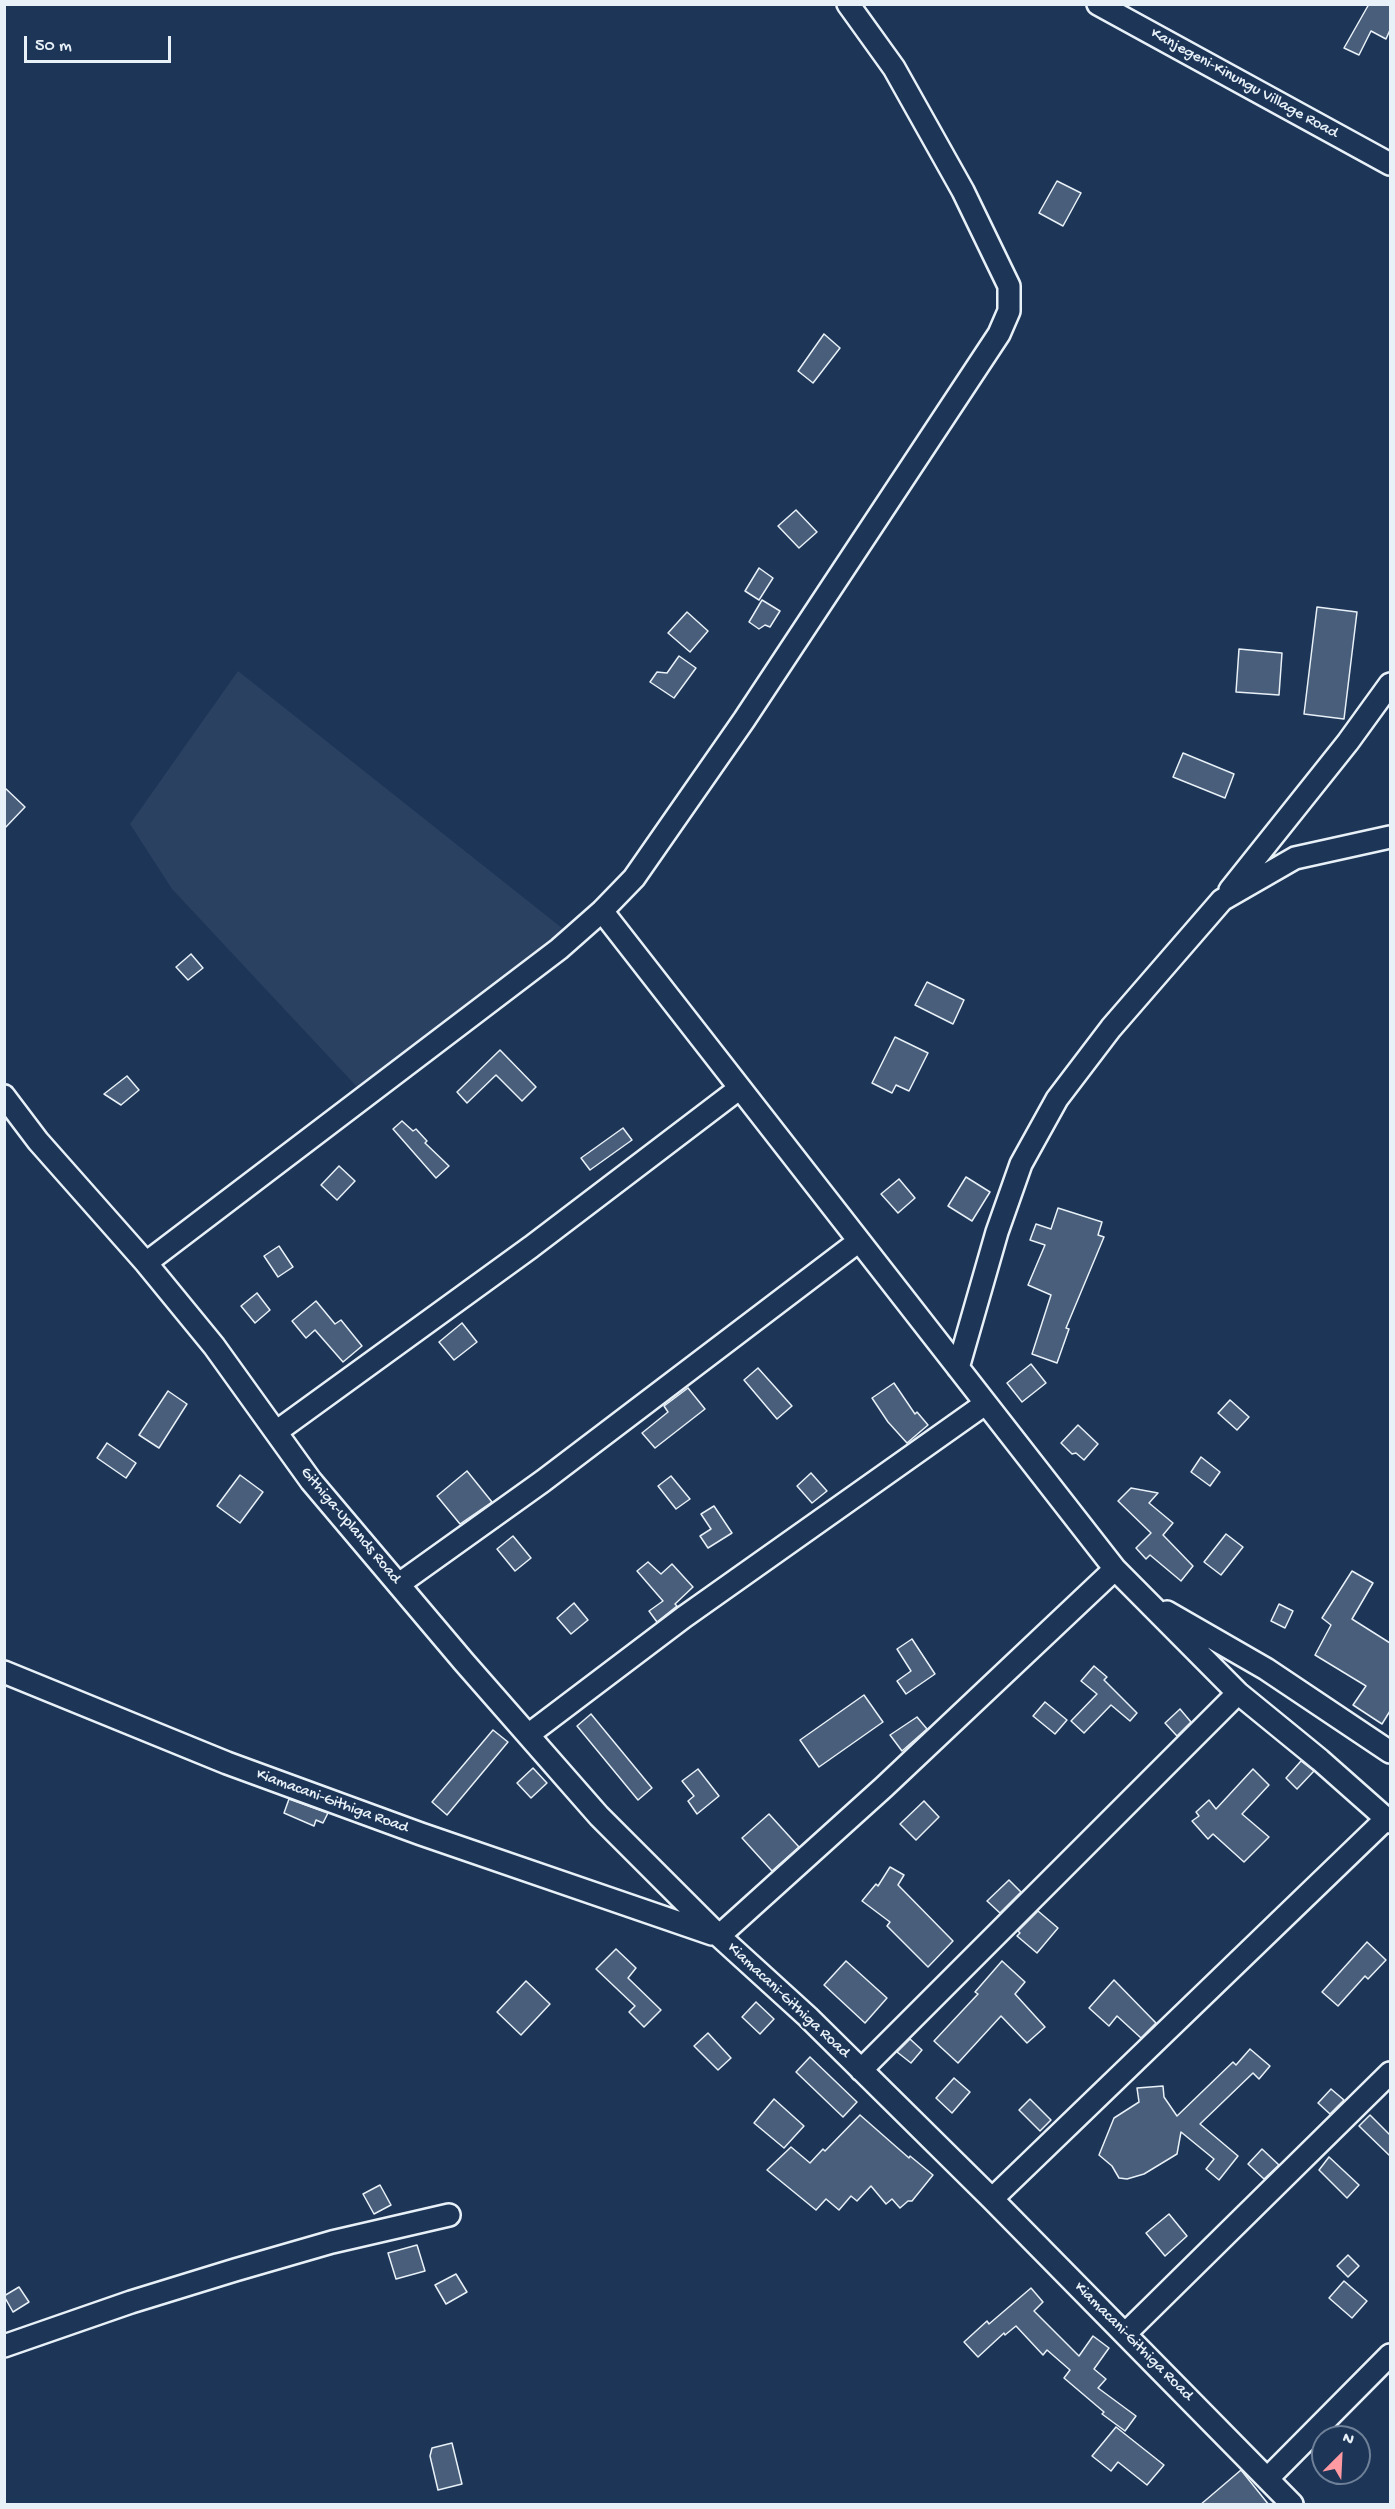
<!DOCTYPE html>
<html>
<head>
<meta charset="utf-8">
<style>
	body { margin:0 }
	#map { position:relative; width:1395px; height:2509px; overflow:hidden; background:#1d3557; font-family:"Gochi Hand",sans-serif }
	canvas { display:block }
	.frame { position:absolute; inset:0; border:6px solid #e8f1f8; pointer-events:none }
	.north { position:absolute; left:1311px; top:2425px; width:60px; height:60px; box-sizing:border-box; background:#1d3557; border:2px solid #6e8097; border-radius:50%; rotate:24deg; font-size:16px; font-weight:700; line-height:24px; text-align:center; color:#e8f1f8 }
	.north::after { content:''; display:block; margin:auto; width:21px; height:27px; background:#ff9aa2; clip-path:polygon(50% 0,100% 100%,50% 72%,0 100%) }
	.scale { position:absolute; left:24px; top:36px; width:147px; height:27px; box-sizing:border-box; border:3px solid #e8f1f8; border-top:0; padding-left:8px; font-size:18px; line-height:21px; white-space:nowrap; color:#e8f1f8; -webkit-text-stroke:4px #1d3557; paint-order:stroke }
</style>
</head>
<body>
<div id="map">
<canvas width="1395" height="2509"></canvas>
<div class="frame"></div>
<div class="north">N</div>
<div class="scale">50 m</div>
</div>
<script>
const g = document.querySelector('canvas').getContext('2d');
g.lineJoin = 'round';
function paint(path, color) { g.fillStyle = color; g.fill(path, 'evenodd'); }
const shape = rows => new Path2D(rows.map(r => 'M' + r).join(''));
function stroke(path, color, width, dash) { g.strokeStyle = color; g.lineWidth = width; g.lineCap = dash ? 'butt' : 'round'; g.setLineDash(dash || []); g.stroke(path); }
function write(font, color, halo, rows, align = 'center') {
  g.font = font + ' "Gochi Hand",sans-serif'; g.lineWidth = 4.5; g.setLineDash([]); g.textBaseline = 'middle'; g.strokeStyle = halo; g.fillStyle = color; for (const [text, x, y, turn = 0] of rows) {
    g.save(); g.translate(x, y); g.rotate((+turn || 0) * Math.PI / 180); g.textAlign = isNaN(turn) ? turn : align; if (halo) g.strokeText(text, 0, 0); g.fillText(text, 0, 0); g.restore();
  }
}
paint(shape([
	[238,671,567,932,358,1088,172,889,130,824]
]), '#2a4162');
const building = shape([
	[1369,4,1390,4,1390,30,1386,39,1371,31,1359,55,1344,48,1369,4],
	[1057,181,1081,193,1063,226,1039,213,1057,181],
	[824,334,840,348,813,383,798,371,824,334],
	[796,510,817,532,799,548,778,526,796,510],
	[759,568,773,578,759,600,745,591,759,568],
	[762,600,780,611,770,627,765,625,759,629,749,622,762,600],
	[1317,607,1357,612,1344,719,1304,714,1317,607],
	[687,612,708,631,690,652,668,633,687,612],
	[1239,649,1282,653,1279,695,1236,692,1239,649],
	[679,656,696,668,674,698,650,682,657,672,667,673,679,656],
	[1183,753,1234,774,1225,798,1173,777,1183,753],
	[4,787,25,807,4,829,4,787],
	[191,954,203,968,188,980,176,967,191,954],
	[927,982,964,1000,953,1024,915,1005,927,982],
	[895,1037,928,1053,909,1091,896,1085,892,1093,872,1083,895,1037],
	[500,1050,536,1087,522,1101,496,1075,467,1103,457,1092,500,1050],
	[127,1076,139,1090,121,1105,104,1094,127,1076],
	[402,1121,413,1131,416,1129,427,1141,425,1143,449,1166,436,1178,393,1129,402,1121],
	[623,1128,632,1140,590,1170,581,1158,623,1128],
	[339,1166,355,1181,337,1200,321,1185,339,1166],
	[966,1177,990,1192,972,1221,948,1206,966,1177],
	[899,1179,915,1198,898,1213,881,1194,899,1179],
	[1058,1208,1102,1222,1098,1235,1104,1237,1066,1328,1069,1329,1057,1363,1032,1354,1051,1295,1028,1285,1045,1245,1030,1240,1036,1224,1051,1229,1058,1208],
	[279,1246,293,1267,278,1277,264,1256,279,1246],
	[257,1293,270,1310,255,1323,241,1306,257,1293],
	[316,1301,335,1324,341,1320,362,1346,343,1362,315,1330,306,1338,292,1321,316,1301],
	[462,1323,477,1342,454,1360,439,1342,462,1323],
	[1031,1364,1046,1383,1022,1402,1007,1383,1031,1364],
	[758,1368,792,1406,777,1419,744,1380,758,1368],
	[894,1383,915,1414,917,1412,928,1425,907,1443,888,1422,872,1398,894,1383],
	[688,1388,705,1409,655,1448,642,1433,668,1412,664,1406,688,1388],
	[168,1391,187,1404,159,1448,139,1435,168,1391],
	[1230,1400,1249,1417,1237,1430,1218,1413,1230,1400],
	[1078,1425,1098,1444,1084,1460,1076,1453,1072,1454,1061,1443,1078,1425],
	[107,1443,136,1463,126,1478,97,1458,107,1443],
	[1201,1457,1220,1472,1210,1486,1191,1472,1201,1457],
	[467,1471,492,1502,460,1524,437,1496,467,1471],
	[811,1473,827,1491,812,1503,797,1486,811,1473],
	[240,1475,263,1492,240,1523,217,1506,240,1475],
	[671,1476,690,1499,676,1509,658,1486,671,1476],
	[1131,1488,1158,1493,1149,1503,1173,1523,1163,1535,1193,1566,1181,1581,1150,1555,1146,1559,1136,1548,1151,1533,1118,1501,1131,1488],
	[714,1506,732,1533,708,1548,700,1536,711,1529,701,1514,714,1506],
	[1226,1534,1243,1547,1221,1575,1204,1562,1226,1534],
	[513,1536,531,1558,515,1571,497,1549,513,1536],
	[648,1562,661,1574,672,1564,693,1587,675,1604,677,1606,657,1622,649,1611,663,1601,637,1571,648,1562],
	[1352,1571,1373,1583,1352,1619,1390,1643,1390,1711,1382,1724,1353,1705,1366,1686,1315,1655,1331,1625,1322,1618,1352,1571],
	[574,1603,588,1620,571,1634,557,1618,574,1603],
	[1279,1604,1293,1611,1285,1628,1271,1621,1279,1604],
	[912,1639,935,1674,906,1694,897,1681,911,1671,897,1649,912,1639],
	[1094,1666,1107,1677,1104,1680,1137,1713,1130,1721,1111,1705,1084,1733,1071,1721,1097,1694,1081,1681,1094,1666],
	[864,1695,883,1722,819,1767,800,1740,864,1695],
	[1045,1702,1067,1720,1055,1734,1033,1716,1045,1702],
	[1180,1709,1191,1722,1177,1736,1165,1723,1180,1709],
	[591,1714,652,1788,638,1800,577,1726,591,1714],
	[917,1717,927,1729,902,1751,890,1735,917,1717],
	[493,1730,508,1742,447,1815,432,1802,493,1730],
	[1301,1761,1314,1771,1297,1789,1286,1778,1301,1761],
	[533,1768,547,1783,531,1798,517,1783,533,1768],
	[698,1769,719,1796,697,1814,688,1801,694,1796,682,1781,698,1769],
	[1253,1769,1269,1785,1242,1814,1269,1837,1244,1862,1213,1834,1208,1839,1192,1821,1199,1816,1196,1812,1209,1800,1216,1809,1253,1769],
	[289,1799,328,1813,323,1823,316,1820,314,1826,284,1813,289,1799],
	[924,1801,939,1817,916,1840,900,1824,924,1801],
	[769,1814,799,1847,772,1871,742,1838,769,1814],
	[890,1867,904,1875,898,1885,953,1941,928,1967,887,1926,890,1922,862,1901,876,1884,878,1886,890,1867],
	[1009,1880,1021,1892,1000,1913,987,1901,1009,1880],
	[1038,1911,1058,1928,1037,1953,1017,1936,1020,1933,1018,1931,1038,1911],
	[1367,1942,1386,1960,1368,1979,1365,1976,1338,2006,1322,1992,1367,1942],
	[616,1949,636,1968,628,1978,661,2010,644,2027,629,2012,635,2006,596,1969,616,1949],
	[846,1961,887,1998,865,2023,824,1985,846,1961],
	[1002,1961,1025,1982,1015,1994,1045,2027,1027,2043,1001,2016,958,2063,934,2041,978,1994,975,1992,1002,1961],
	[1114,1980,1156,2023,1141,2038,1117,2016,1109,2026,1089,2008,1114,1980],
	[526,1981,550,2004,521,2035,497,2012,526,1981],
	[756,2002,774,2019,760,2034,742,2017,756,2002],
	[708,2033,731,2058,718,2070,694,2046,708,2033],
	[910,2039,922,2050,911,2063,897,2052,910,2039],
	[1250,2049,1270,2066,1259,2079,1253,2073,1200,2124,1238,2156,1219,2180,1206,2169,1214,2159,1181,2132,1177,2154,1144,2174,1127,2179,1119,2178,1112,2166,1099,2155,1114,2118,1139,2102,1137,2088,1163,2086,1164,2097,1177,2116,1233,2062,1236,2065,1250,2049],
	[810,2057,857,2102,843,2117,796,2072,810,2057],
	[954,2078,970,2092,952,2113,936,2098,954,2078],
	[1331,2089,1344,2100,1330,2114,1318,2103,1331,2089],
	[774,2099,804,2126,784,2148,754,2123,774,2099],
	[1030,2099,1051,2120,1040,2131,1019,2110,1030,2099],
	[860,2115,909,2158,910,2156,933,2175,912,2201,908,2201,900,2208,892,2199,886,2204,871,2186,857,2201,851,2196,839,2210,826,2199,816,2210,767,2170,791,2147,810,2163,823,2149,825,2151,860,2115],
	[1370,2115,1390,2135,1390,2156,1359,2126,1370,2115],
	[1262,2149,1279,2165,1264,2179,1248,2164,1262,2149],
	[1329,2157,1359,2185,1347,2198,1319,2170,1329,2157],
	[380,2185,391,2205,374,2214,363,2194,380,2185],
	[1169,2214,1187,2236,1165,2256,1146,2233,1169,2214],
	[417,2245,425,2271,396,2279,388,2253,417,2245],
	[1348,2255,1359,2266,1348,2277,1337,2266,1348,2255],
	[456,2274,467,2292,446,2304,435,2285,456,2274],
	[1344,2281,1367,2301,1352,2318,1329,2298,1344,2281],
	[19,2287,29,2302,13,2312,4,2296,19,2287],
	[1031,2288,1043,2302,1034,2311,1079,2356,1093,2336,1109,2348,1094,2369,1106,2379,1098,2388,1136,2416,1125,2431,1102,2414,1104,2412,1064,2378,1070,2370,1047,2350,1043,2355,1016,2326,1005,2335,1004,2333,978,2357,964,2342,987,2321,989,2324,1031,2288],
	[1116,2427,1164,2465,1147,2485,1118,2462,1111,2471,1092,2456,1116,2427],
	[452,2443,462,2484,438,2490,430,2456,432,2448,452,2443],
	[1241,2470,1269,2505,1200,2505,1241,2470]
]);
paint(building, '#495e7a');
stroke(building, '#e8f1f8', 1.5);
const street = shape([
	[1098,4,1390,164],
	[1230,890,1348,742,1390,684],
	[602,911,1115,1569,1238,1693,1320,1760,1390,1822],
	[4,1096,38,1141,146,1263,214,1346,311,1481,464,1662,599,1816,719,1936,808,2017,992,2199,1292,2504],
	[146,1263,559,949,602,911,634,878,744,720,999,334,1009,311,1009,286,963,191,894,68,848,4],
	[958,1368,997,1232,1021,1164,1057,1099,1111,1028,1222,900,1295,858,1390,837],
	[276,1432,531,1247,740,1088],
	[399,1584,543,1481,859,1241],
	[1167,1612,1266,1669,1390,1752],
	[4,1672,227,1763,421,1834,712,1934],
	[528,1735,684,1617,985,1404],
	[719,1936,884,1787,1115,1569],
	[861,2070,1238,1693],
	[992,2199,1386,1819],
	[1125,2334,1390,2073],
	[4,2346,131,2302,235,2270,332,2242,449,2215],
	[1268,2478,1390,2355]
]);
stroke(street, '#e8f1f8', 26);
stroke(street, '#1d3557', 21);
write('16px', '#e8f1f8', '#1d3557', [
	["Kanjegeni-Kinungu Village Road",1244,84,29],
	["Githiga-Uplands Road",350,1526,50],
	["Kiamacani-Githiga Road",332,1802,20],
	["Kiamacani-Githiga Road",788,2001,43],
	["Kiamacani-Githiga Road",1133,2342,45]
]);
</script>
</body>
</html>
